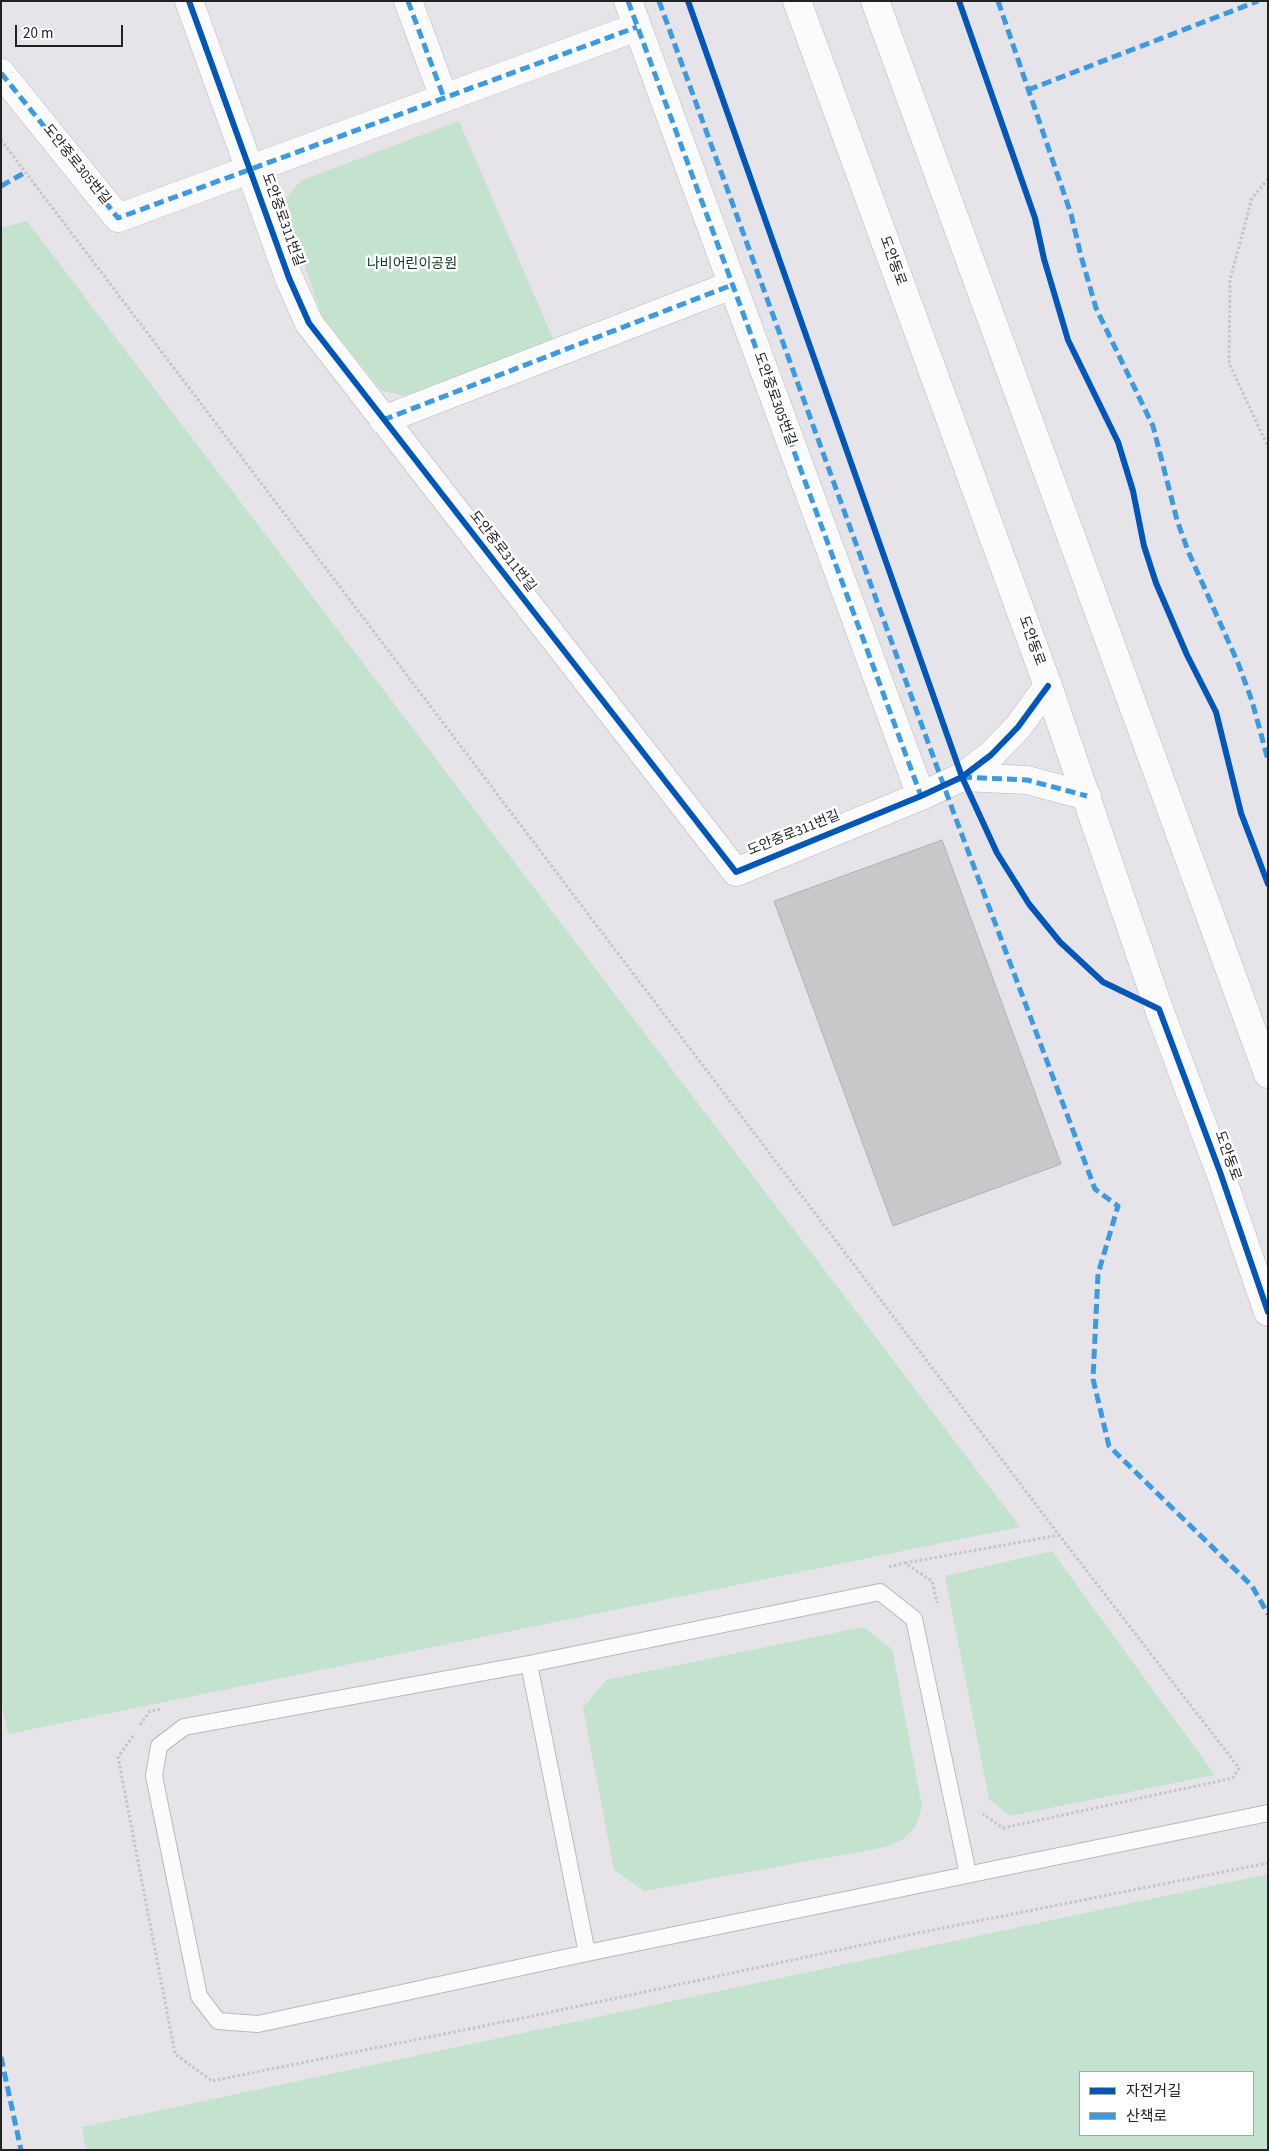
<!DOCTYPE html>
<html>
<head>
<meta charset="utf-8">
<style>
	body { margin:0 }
	#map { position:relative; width:1269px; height:2151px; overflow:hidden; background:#e6e4e8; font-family:"Source Sans 3","Noto Sans KR",sans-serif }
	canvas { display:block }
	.frame { position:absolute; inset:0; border:2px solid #222123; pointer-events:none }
	.legend { position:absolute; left:1079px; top:2071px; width:175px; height:65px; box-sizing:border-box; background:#fff; border:1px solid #a7a6a7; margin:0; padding:6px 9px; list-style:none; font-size:15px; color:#222123 }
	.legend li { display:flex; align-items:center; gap:10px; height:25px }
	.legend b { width:25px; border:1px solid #a7a6a7 }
	.scale { position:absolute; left:15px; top:25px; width:108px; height:22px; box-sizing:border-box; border:2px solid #222123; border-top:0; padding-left:6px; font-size:15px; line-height:18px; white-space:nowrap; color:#222123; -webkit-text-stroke:4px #fff; paint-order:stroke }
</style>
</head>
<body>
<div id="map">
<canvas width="1269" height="2151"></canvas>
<div class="frame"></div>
<ul class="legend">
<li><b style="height:6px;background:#0057b8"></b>자전거길</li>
<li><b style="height:6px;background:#3c9be0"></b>산책로</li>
</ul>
<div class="scale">20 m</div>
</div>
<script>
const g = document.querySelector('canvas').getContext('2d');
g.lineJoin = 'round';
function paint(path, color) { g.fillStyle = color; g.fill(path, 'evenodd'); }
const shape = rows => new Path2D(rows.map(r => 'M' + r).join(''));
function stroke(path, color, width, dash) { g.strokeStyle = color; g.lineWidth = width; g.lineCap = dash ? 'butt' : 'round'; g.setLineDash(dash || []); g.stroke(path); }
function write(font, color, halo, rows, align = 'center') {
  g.font = font + ' "Source Sans 3","Noto Sans KR",sans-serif'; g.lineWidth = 5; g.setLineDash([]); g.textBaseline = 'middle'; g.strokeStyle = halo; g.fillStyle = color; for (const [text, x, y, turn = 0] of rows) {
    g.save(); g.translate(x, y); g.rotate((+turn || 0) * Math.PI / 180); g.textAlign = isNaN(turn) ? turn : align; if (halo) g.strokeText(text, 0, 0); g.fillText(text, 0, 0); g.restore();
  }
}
paint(shape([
	[459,121,554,341,404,396,381,390,322,316,283,203,300,181],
	[27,221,1020,1527,8,1734,1,1701,1,228],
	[1052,1551,1215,1775,1010,1816,989,1799,945,1576],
	[863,1627,892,1649,922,1806,915,1828,903,1839,886,1847,644,1891,614,1870,583,1708,606,1680],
	[1268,1874,1268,2150,86,2150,82,2127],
	[1253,2072,1253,2135,1080,2135,1080,2072]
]), '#c3e3cf');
const building = shape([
	[942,840,1061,1164,893,1226,774,901,942,840]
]);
paint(building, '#c9c7ca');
stroke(building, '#b1b0b3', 1);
const service = shape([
	[529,1664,587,1953],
	[968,1874,914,1619,880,1592,529,1664,184,1727,159,1746,154,1776,199,1996,218,2021,258,2024,587,1953,1268,1813]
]);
const minor = shape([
	[189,1,289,278,309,323,736,872,921,796,962,777,991,755,1018,727,1048,686],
	[408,1,444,98],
	[628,1,921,796],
	[1,73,118,218,637,27],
	[383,420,732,285],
	[962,777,1027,780,1087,796]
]);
const secondary = shape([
	[797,1,1048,686,1159,1009,1220,1172,1268,1312],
	[875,1,1268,1074]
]);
stroke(service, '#b9b8bb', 18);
stroke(minor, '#b9b8bb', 29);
stroke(secondary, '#b9b8bb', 29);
stroke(shape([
	[1,140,1059,1535,1239,1768,1233,1778,1003,1828,983,1814],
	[1268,179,1252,198,1230,280,1229,363,1268,447],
	[905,1563,1059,1535],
	[889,1567,905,1563,932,1581,937,1603],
	[140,1725,150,1711,160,1709],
	[133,1736,118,1757,175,2054,212,2081,533,2016,913,1934,1268,1863]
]), '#c5c5c5', 3, [2.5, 2.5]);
stroke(service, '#fbfbfc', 16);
stroke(minor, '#fbfbfc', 28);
stroke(secondary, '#fbfbfc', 28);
stroke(shape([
	[408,1,444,98],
	[628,1,921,796],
	[659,1,953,811,1095,1189,1118,1206,1098,1274,1093,1379,1109,1446,1252,1586,1268,1614],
	[998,1,1071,214,1081,256,1096,308,1153,426,1177,520,1188,551,1238,663,1252,701,1268,760],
	[1,73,118,218,637,27],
	[1028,90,1258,1],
	[1,186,26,172],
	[383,420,732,285],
	[962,777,1027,780,1087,796],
	[1,2057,21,2150]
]), '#3c9be0', 5, [10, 5]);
stroke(shape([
	[189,1,289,278,309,323,736,872,921,796,962,777,991,755,1018,727,1048,686],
	[688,1,962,777,997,853,1029,904,1060,942,1103,982,1159,1009,1220,1172,1268,1312],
	[959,1,1035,218,1044,259,1068,340,1118,442,1133,491,1144,546,1156,583,1187,655,1216,712,1241,813,1268,884]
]), '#0057b8', 6);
write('14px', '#222123', '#fff', [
	["도안중로305번길",76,165,51],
	["도안중로311번길",282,220,70],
	["도안동로",892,261,70],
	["도안중로305번길",774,399,70],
	["도안중로311번길",502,552,52],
	["도안동로",1031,641,70],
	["도안중로311번길",794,834,-22],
	["도안동로",1227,1156,70]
]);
write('14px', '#0d3821', '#fff', [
	["나비어린이공원",412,265]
]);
</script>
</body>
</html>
